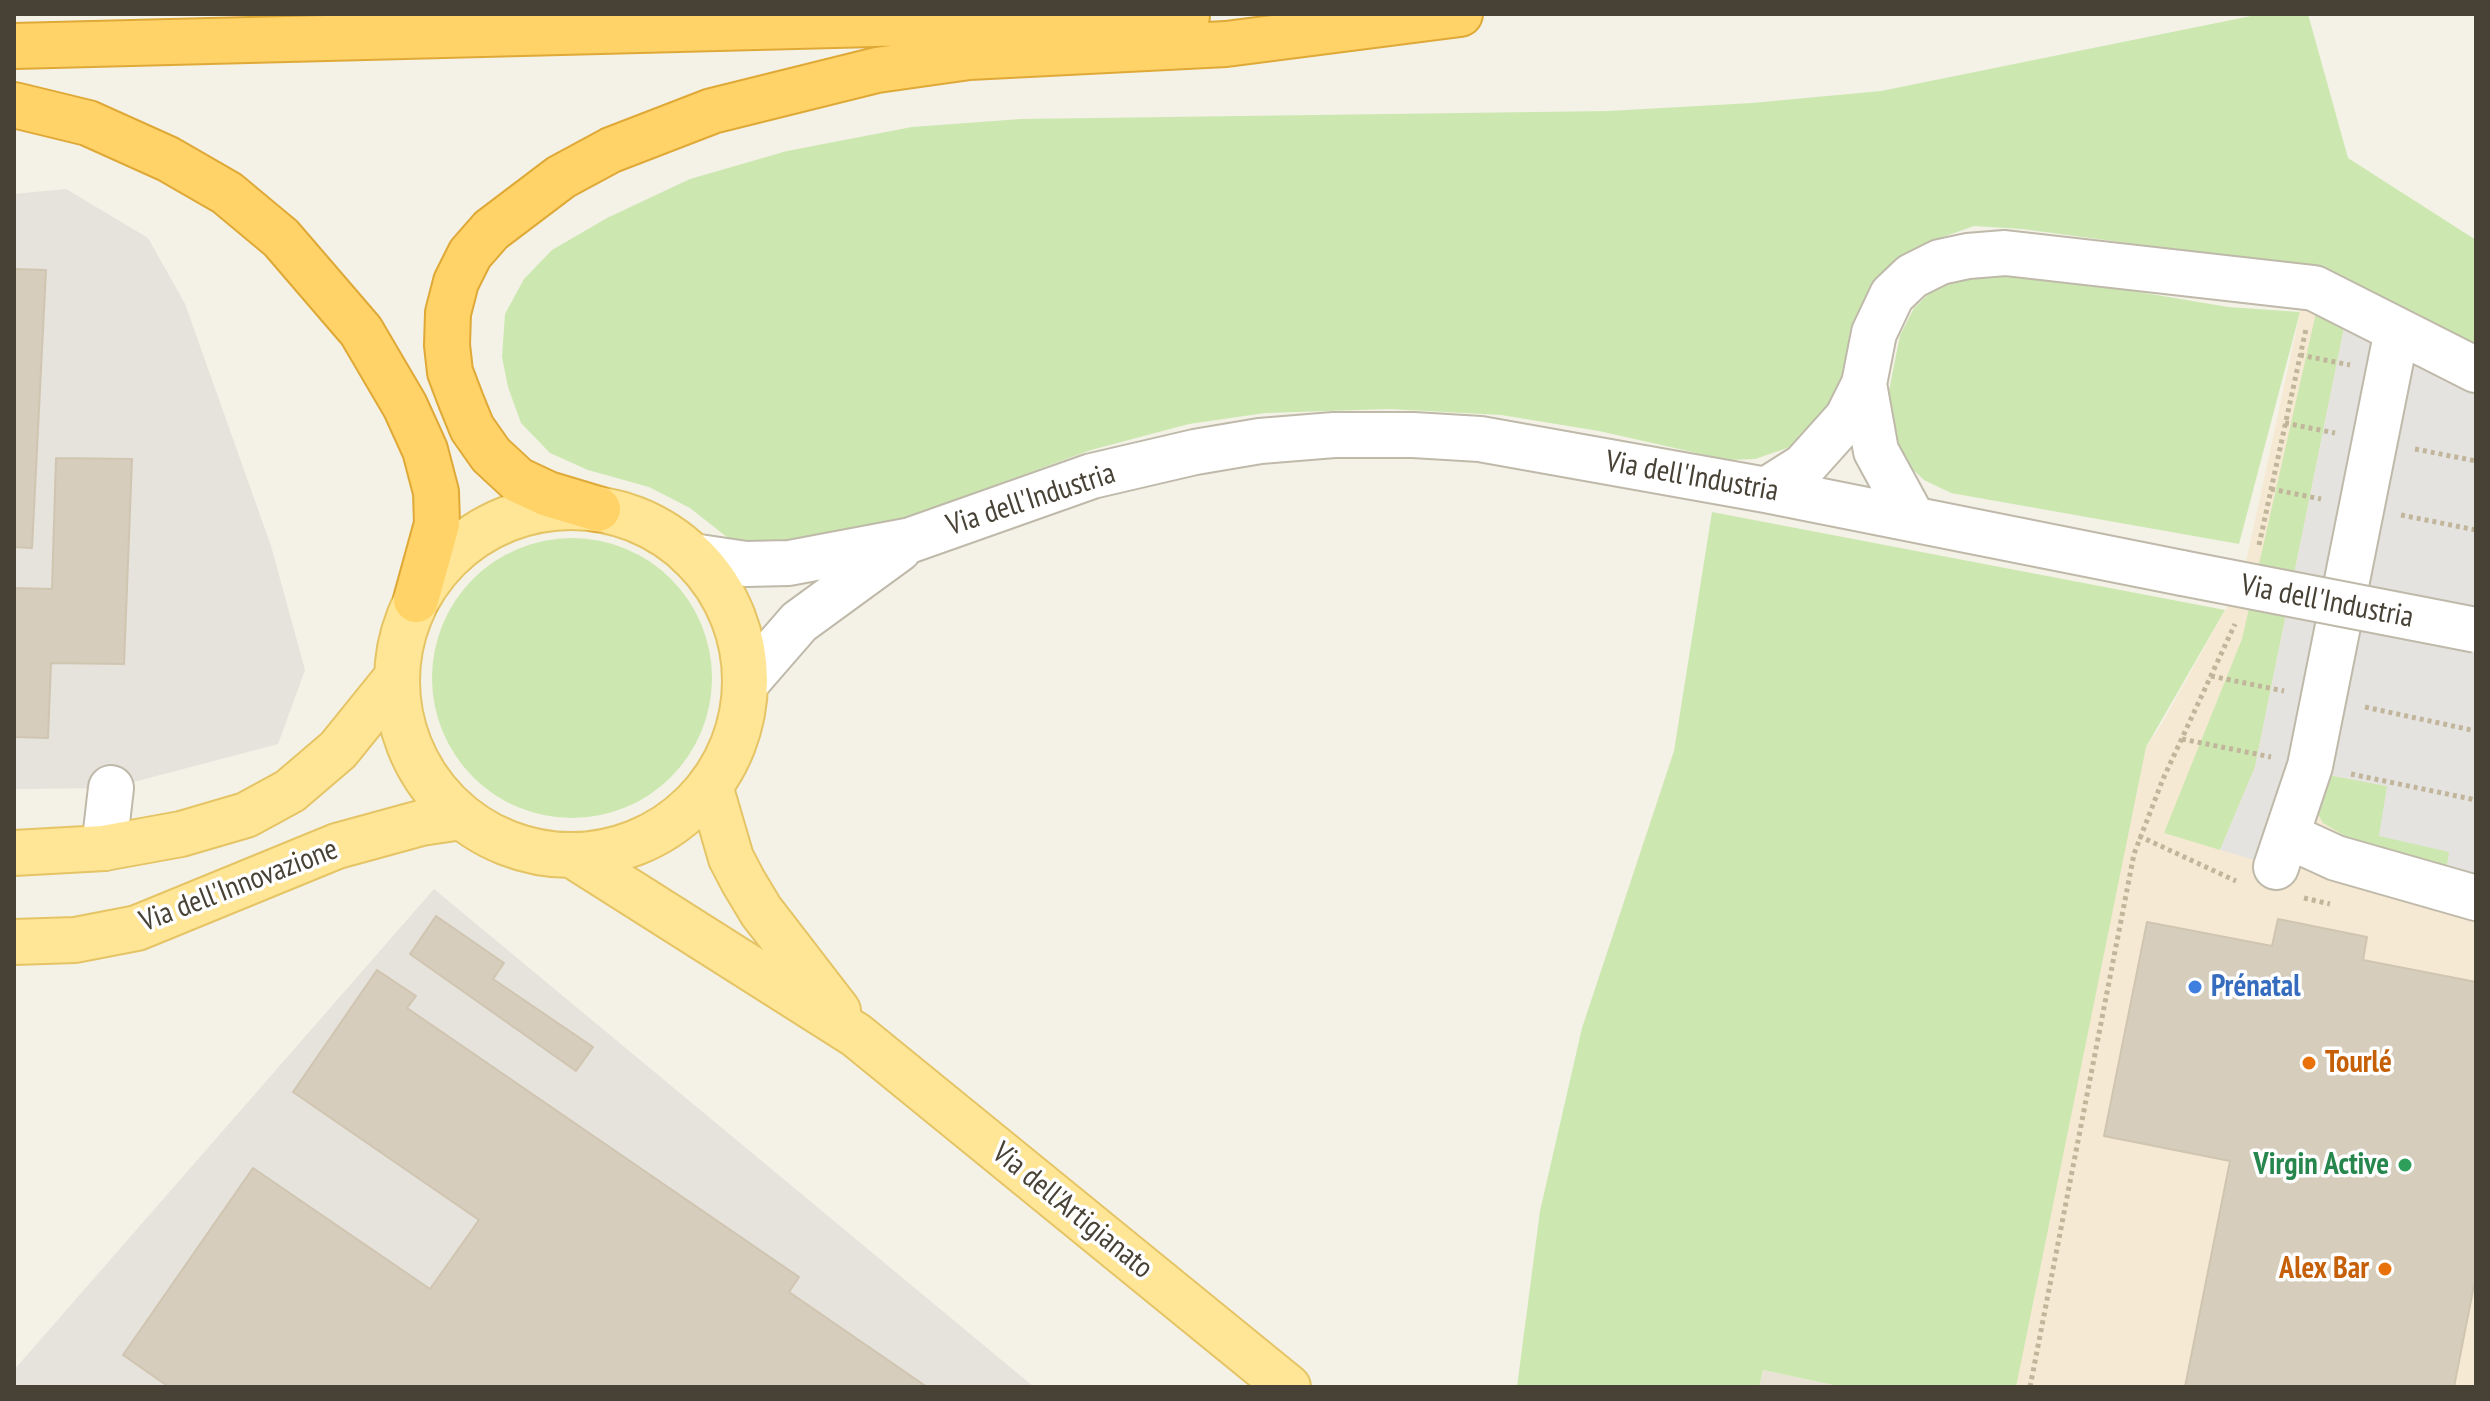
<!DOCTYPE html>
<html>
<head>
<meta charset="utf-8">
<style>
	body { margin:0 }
	#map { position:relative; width:2490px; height:1401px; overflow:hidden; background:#f4f1e7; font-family:"PT Sans Narrow",sans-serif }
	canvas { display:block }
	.frame { position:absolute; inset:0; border:16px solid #474136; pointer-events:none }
</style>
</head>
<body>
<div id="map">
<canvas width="2490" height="1401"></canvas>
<div class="frame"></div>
</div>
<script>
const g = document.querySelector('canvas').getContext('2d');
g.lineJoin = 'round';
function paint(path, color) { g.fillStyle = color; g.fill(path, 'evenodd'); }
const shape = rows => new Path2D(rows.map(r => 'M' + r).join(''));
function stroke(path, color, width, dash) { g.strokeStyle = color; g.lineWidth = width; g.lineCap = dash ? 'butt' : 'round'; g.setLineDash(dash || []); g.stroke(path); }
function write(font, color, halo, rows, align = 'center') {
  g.font = font + ' "PT Sans Narrow",sans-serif'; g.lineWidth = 7; g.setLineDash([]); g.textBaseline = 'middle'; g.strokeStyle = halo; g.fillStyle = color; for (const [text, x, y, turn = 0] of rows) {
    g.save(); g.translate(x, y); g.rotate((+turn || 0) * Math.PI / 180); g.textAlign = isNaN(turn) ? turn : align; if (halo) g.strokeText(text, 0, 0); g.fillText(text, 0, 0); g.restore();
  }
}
paint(shape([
	[1763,1370,1843,1387,1759,1387]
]), '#e8e3d5');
paint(shape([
	[2310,267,2476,354,2476,1387,1950,1387,2065,868,2161,725,2242,580]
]), '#f6e9d3');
paint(shape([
	[66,189,148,238,185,304,271,546,305,670,278,744,111,788,14,789,14,194],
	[434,889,1034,1387,14,1387,14,1370]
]), '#e6e2dc');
paint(shape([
	[2261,14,2308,14,2348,158,2476,240,2476,354,2310,267,2022,229,1974,226,1926,243,1897,265,1871,292,1849,343,1840,402,1805,442,1755,459,1728,460,1599,431,1501,415,1389,409,1265,413,1189,424,1091,450,867,532,742,549,690,508,649,487,588,470,550,453,521,423,508,387,502,357,505,314,524,279,552,250,607,218,690,179,787,151,912,127,1021,119,1608,111,1752,103,1881,91],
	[1996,268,2228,307,2300,312,2239,544,1951,493,1924,480,1907,464,1894,444,1887,401,1900,335,1914,308,1934,289,1953,277],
	[2318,304,2346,318,2255,767,2220,850,2164,833,2242,639],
	[1712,512,2225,610,2146,747,2016,1387,1843,1387,1763,1370,1759,1387,1517,1387,1540,1211,1582,1028,1674,751],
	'432 678a140 140 0 1 1 280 0a140 140 0 1 1-280 0Z',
	[2324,774,2387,786,2450,852,2447,866,2345,836,2323,823,2315,808]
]), '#cce8b0');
paint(shape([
	[2346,318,2476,387,2476,874,2447,866,2449,852,2379,836,2387,786,2324,774,2299,873,2220,850,2255,767]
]), '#e5e3df');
const building = shape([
	[14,269,46,270,32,548,14,547,14,269],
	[56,458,132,459,124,664,51,663,48,738,14,737,14,588,52,589,56,458],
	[436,916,504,963,493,979,593,1047,576,1071,410,954,436,916],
	[2278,919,2367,937,2363,960,2476,982,2476,1275,2454,1387,2185,1387,2230,1161,2104,1136,2147,922,2272,946,2278,919],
	[377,970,416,996,407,1008,799,1277,789,1292,927,1387,169,1387,123,1355,253,1168,430,1289,479,1220,293,1092,377,970]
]);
paint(building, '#d6cdbd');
stroke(building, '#d0c5b0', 2);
const minor = shape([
	[1864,384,1876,451,1912,517],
	[1766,490,1804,466,1847,418,1864,384,1874,333,1892,295,1912,276,1940,262,1968,256,2005,253,2314,288,2476,370],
	[692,556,746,564,789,563,911,540,1092,476,1195,452,1260,441,1334,435,1413,435,1480,439,1766,490,2182,573],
	[746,683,799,622,899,549],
	[2288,836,2336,858,2476,898],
	[104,848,111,788],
	[2276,867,2310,766,2397,330]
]);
const major = shape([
	'397 681a174 174 0 1 1 348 0a174 174 0 1 1-348 0Z',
	[710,786,731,858,743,881,761,911,838,1011],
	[14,853,104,848,181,834,246,815,290,791,338,750,397,677],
	[572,855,856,1035,1288,1387],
	[14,942,75,940,137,928,337,846,421,823,461,817]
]);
const highway = shape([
	[14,46,1187,16],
	[14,105,88,123,168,159,227,193,281,238,361,331,405,406,425,450,436,492,437,524,416,600],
	[598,509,548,494,518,480,491,455,472,428,461,401,450,372,447,345,448,313,456,282,470,254,491,230,561,177,611,150,712,111,877,70,969,57,1226,44,1460,14]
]);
stroke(minor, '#bfb9aa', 48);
stroke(major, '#e5c465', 48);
stroke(highway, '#dfa937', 48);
stroke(shape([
	[2300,355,2350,365],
	[2285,423,2335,433],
	[2415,449,2476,461],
	[2271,489,2321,499],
	[2401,515,2476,530],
	[2259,545,2306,329],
	[2211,676,2284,691],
	[2365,707,2476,731],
	[2182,739,2271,757],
	[2351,774,2476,800],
	[2139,836,2236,881],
	[2304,898,2330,904],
	[2030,1387,2134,854,2163,779,2235,624]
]), '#c1b69b', 5, [4, 4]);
stroke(minor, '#fff', 44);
stroke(major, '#ffe696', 44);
stroke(highway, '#ffd368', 44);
const minorBridge = shape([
	[2182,573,2476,630]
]);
stroke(minorBridge, '#bfb9aa', 48, []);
stroke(minorBridge, '#fff', 44);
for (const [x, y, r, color] of [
	[2195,987,8,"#3f7fe0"],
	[2309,1063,8,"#e8710a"],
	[2405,1165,8,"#2e9e5b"],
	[2385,1269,8,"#e8710a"]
]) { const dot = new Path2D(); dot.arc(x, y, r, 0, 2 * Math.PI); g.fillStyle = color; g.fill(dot); stroke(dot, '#fff', 3); }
write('30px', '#474136', '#fff', [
	["Via dell'Industria",1692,477,10],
	["Via dell'Industria",1031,500,-18],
	["Via dell'Industria",2327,602,11],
	["Via dell'Innovazione",239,886,-21],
	["Via dell'Artigianato",1072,1211,39]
]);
write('bold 30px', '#366cbe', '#fff', [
	["Prénatal",2211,987]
], 'left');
write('bold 30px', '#c56008', '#fff', [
	["Tourlé",2325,1063],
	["Alex Bar",2369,1269,"right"]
], 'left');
write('bold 30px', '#27864d', '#fff', [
	["Virgin Active",2389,1165]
], 'right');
</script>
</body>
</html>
